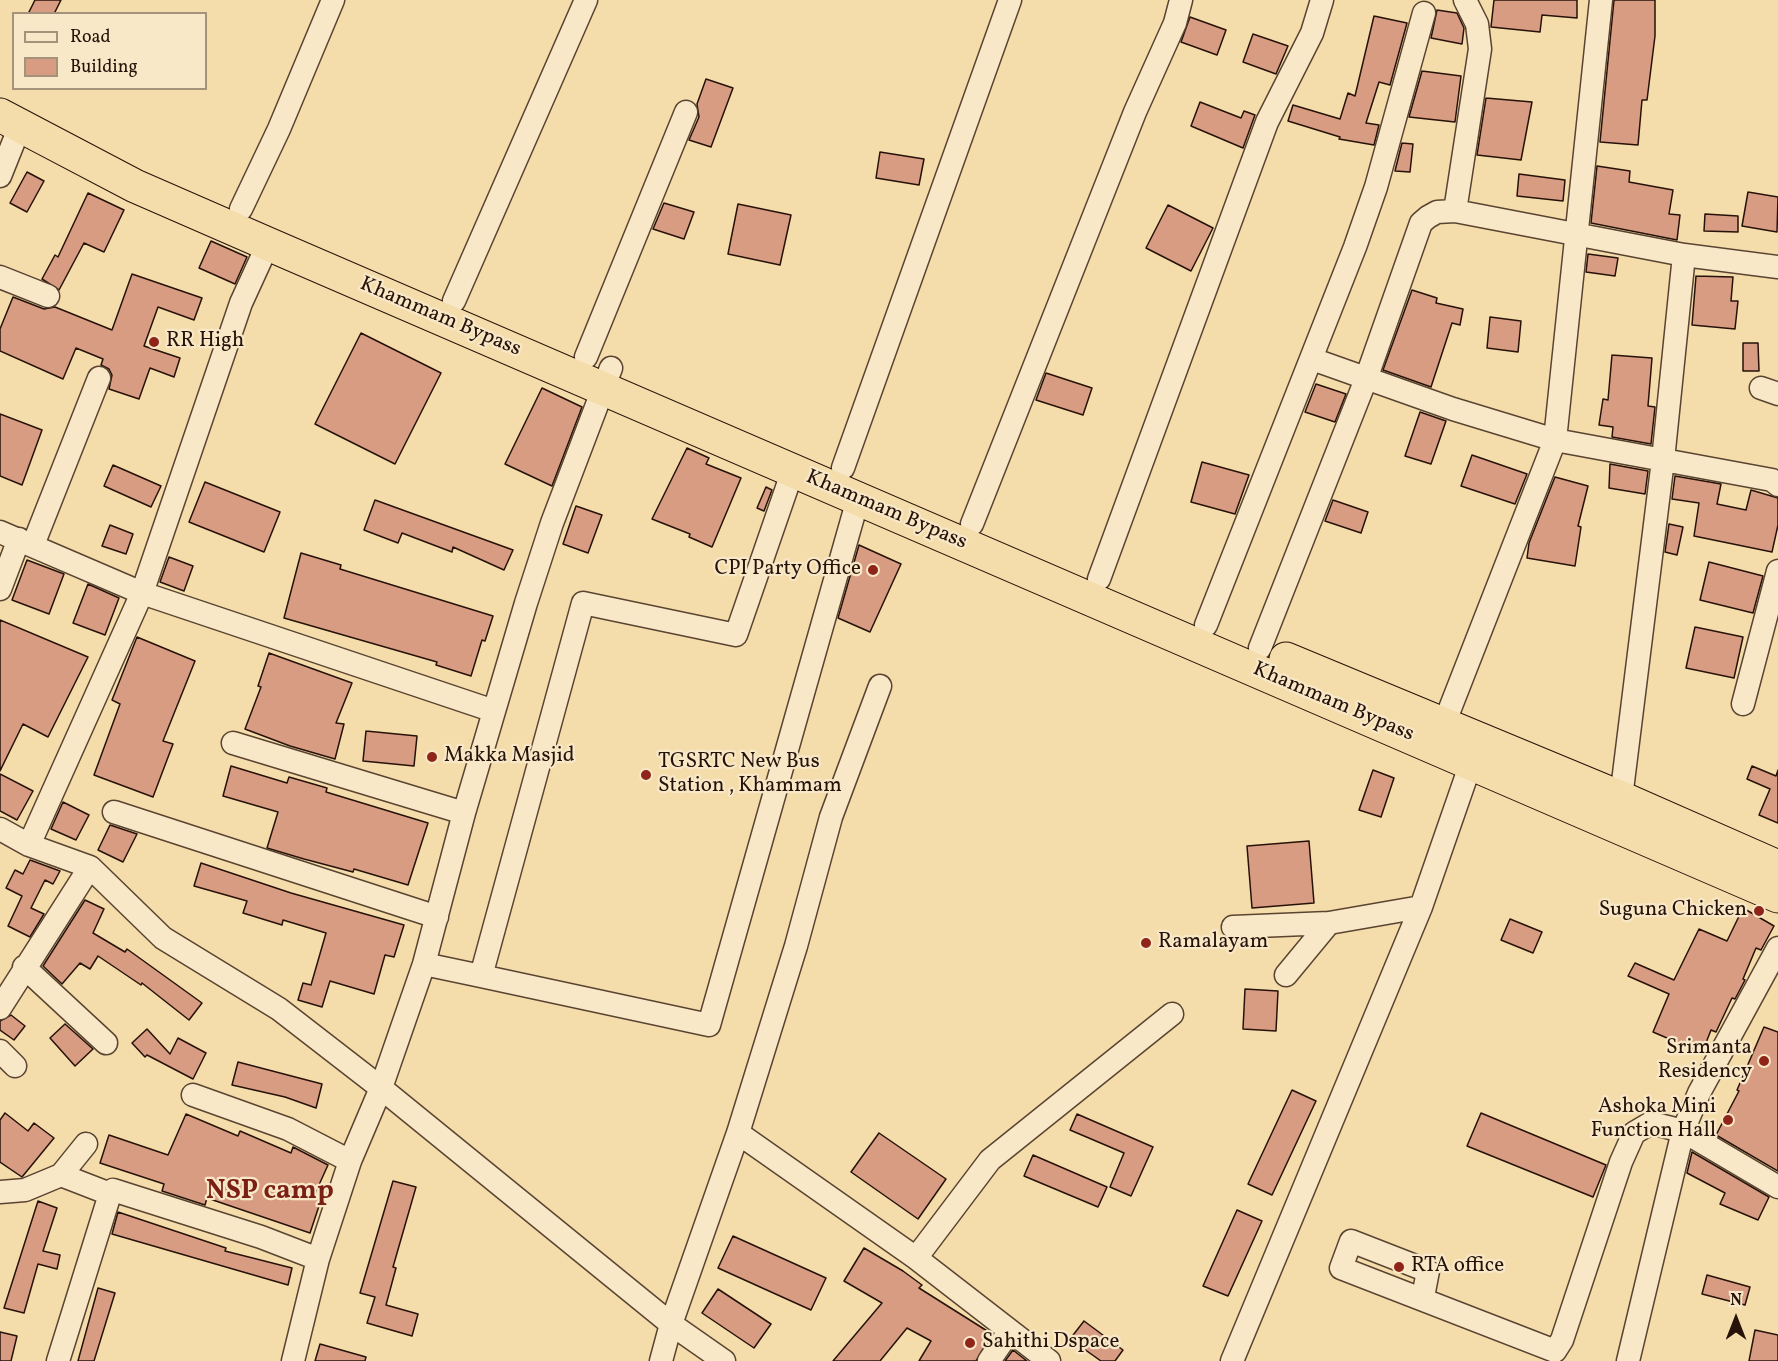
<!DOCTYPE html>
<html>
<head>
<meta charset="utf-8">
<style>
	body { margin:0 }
	#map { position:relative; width:1778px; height:1361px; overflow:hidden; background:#f4dcab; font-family:Vollkorn,serif }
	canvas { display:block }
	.legend { position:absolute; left:12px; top:12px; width:195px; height:78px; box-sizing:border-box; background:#f8e8c8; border:2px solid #a4927b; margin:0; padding:8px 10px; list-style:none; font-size:18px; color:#261208 }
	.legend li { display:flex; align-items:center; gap:12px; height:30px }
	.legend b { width:30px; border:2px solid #a4927b }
	.north { position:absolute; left:1706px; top:1289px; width:60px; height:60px; -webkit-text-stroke:4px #f8e8c8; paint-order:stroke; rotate:0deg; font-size:16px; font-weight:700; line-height:24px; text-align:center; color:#261208 }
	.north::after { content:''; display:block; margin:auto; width:21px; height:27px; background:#261208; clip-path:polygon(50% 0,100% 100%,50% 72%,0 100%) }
</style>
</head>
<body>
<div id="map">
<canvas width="1778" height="1361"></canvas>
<ul class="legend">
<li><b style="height:8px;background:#f8e8c8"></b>Road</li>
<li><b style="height:16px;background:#d89c83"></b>Building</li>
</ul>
<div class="north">N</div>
</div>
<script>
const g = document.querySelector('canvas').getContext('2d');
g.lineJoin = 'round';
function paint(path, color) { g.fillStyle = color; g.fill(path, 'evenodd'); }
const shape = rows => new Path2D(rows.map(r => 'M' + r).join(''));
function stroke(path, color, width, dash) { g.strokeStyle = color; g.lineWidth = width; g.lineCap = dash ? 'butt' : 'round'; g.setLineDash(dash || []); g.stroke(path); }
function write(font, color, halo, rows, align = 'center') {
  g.font = font + ' Vollkorn,serif'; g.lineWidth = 4.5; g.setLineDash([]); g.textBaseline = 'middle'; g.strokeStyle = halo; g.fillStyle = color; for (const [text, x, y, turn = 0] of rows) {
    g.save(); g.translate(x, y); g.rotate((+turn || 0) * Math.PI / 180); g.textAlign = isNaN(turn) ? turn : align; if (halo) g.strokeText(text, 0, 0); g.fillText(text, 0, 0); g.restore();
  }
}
const building = shape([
	[35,0,61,0,54,14,28,14,35,0],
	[1494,0,1577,0,1577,18,1542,15,1540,32,1491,27,1494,0],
	[1614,0,1655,0,1655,36,1647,100,1642,100,1638,145,1600,142,1614,0],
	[1437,10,1457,13,1464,28,1462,44,1431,38,1437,10],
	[1374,16,1407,23,1390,85,1379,82,1366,123,1379,125,1374,145,1339,139,1340,137,1288,121,1293,105,1340,119,1348,93,1355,96,1374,16],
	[1190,17,1226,30,1217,55,1181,42,1190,17],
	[1253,34,1288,46,1276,74,1243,62,1253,34],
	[1422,71,1461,76,1455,122,1409,117,1422,71],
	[706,79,733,88,711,147,689,140,699,117,697,104,706,79],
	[1486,98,1532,102,1521,160,1477,155,1486,98],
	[1200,102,1241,118,1244,111,1255,115,1243,148,1191,126,1200,102],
	[1402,143,1413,144,1410,172,1395,171,1402,143],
	[880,152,924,159,919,185,876,178,880,152],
	[1597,166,1630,171,1629,182,1673,190,1669,214,1680,215,1677,240,1591,223,1597,166],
	[27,172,44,181,27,212,10,203,27,172],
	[1519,174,1565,180,1563,201,1517,196,1519,174],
	[1748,192,1778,197,1777,232,1742,226,1748,192],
	[88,193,124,210,104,252,84,243,59,290,42,279,55,255,58,257,88,193],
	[664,203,694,212,684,239,653,229,664,203],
	[738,204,791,215,780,265,728,254,738,204],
	[1168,205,1213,228,1191,271,1146,248,1168,205],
	[1705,214,1738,216,1738,232,1704,231,1705,214],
	[211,241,247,257,235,284,199,268,211,241],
	[1588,254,1618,258,1615,276,1586,272,1588,254],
	[132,274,202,298,194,320,158,307,144,346,180,358,174,377,150,368,139,399,109,389,112,375,109,369,101,365,103,359,76,348,63,379,0,351,0,329,13,297,44,309,55,307,112,330,132,274],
	[1696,276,1733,277,1731,301,1738,301,1735,329,1692,325,1696,276],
	[1412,290,1437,298,1436,303,1463,309,1460,325,1452,323,1431,387,1383,370,1412,290],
	[1490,317,1521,321,1518,352,1487,348,1490,317],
	[361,333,441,373,395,464,315,424,361,333],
	[1743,343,1758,343,1759,371,1743,371,1743,343],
	[1612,355,1652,358,1648,406,1655,407,1651,444,1612,437,1613,427,1599,425,1603,399,1608,400,1612,355],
	[1046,373,1092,388,1083,415,1036,400,1046,373],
	[1316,384,1346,394,1335,422,1305,412,1316,384],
	[542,388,582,407,552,486,505,464,542,388],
	[1420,412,1446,421,1431,464,1405,456,1420,412],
	[0,414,42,430,22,485,0,476,0,414],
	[687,448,709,458,706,464,741,478,712,547,689,537,690,534,652,519,687,448],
	[1472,455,1527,474,1515,504,1461,486,1472,455],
	[1202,462,1249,475,1235,514,1191,502,1202,462],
	[1610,464,1648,471,1645,494,1609,488,1610,464],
	[113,465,161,486,151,507,104,486,113,465],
	[1675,476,1721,484,1717,504,1746,510,1751,490,1778,498,1778,525,1772,552,1694,536,1699,503,1672,499,1675,476],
	[1555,477,1588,486,1578,526,1581,527,1575,566,1527,558,1529,543,1555,477],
	[205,482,280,512,264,552,189,522,205,482],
	[766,487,772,490,764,511,757,508,766,487],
	[375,500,513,550,504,570,453,547,452,552,402,533,398,543,364,530,375,500],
	[1333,500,1368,512,1361,533,1325,521,1333,500],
	[576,506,602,515,588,553,563,544,576,506],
	[1669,524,1683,527,1677,555,1665,552,1669,524],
	[110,525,133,534,126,554,102,546,110,525],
	[859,545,901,564,870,632,838,618,859,545],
	[301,553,341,565,340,569,493,616,485,641,482,640,471,676,436,665,437,662,284,618,301,553],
	[169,557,193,566,184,591,160,582,169,557],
	[27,560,64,574,49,614,12,600,27,560],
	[1709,562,1763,576,1753,613,1700,600,1709,562],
	[88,584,119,598,105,635,73,623,88,584],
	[0,620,88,657,48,737,23,724,0,771,0,620],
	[1695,627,1743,637,1734,678,1686,668,1695,627],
	[137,637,195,661,163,741,173,744,153,797,94,775,120,704,112,700,137,637],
	[269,653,352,683,336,723,344,724,335,759,290,746,245,729,261,687,258,686,269,653],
	[366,731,417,736,414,766,363,761,366,731],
	[231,766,287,783,289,777,327,788,326,792,428,823,408,885,354,869,353,872,304,859,267,848,278,812,223,796,231,766],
	[1752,766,1776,776,1778,770,1778,823,1759,815,1770,789,1747,779,1752,766],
	[1373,770,1394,778,1381,817,1359,810,1373,770],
	[0,774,33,791,17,820,0,811,0,774],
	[63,802,89,815,76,840,51,829,63,802],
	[110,825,137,834,123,862,98,850,110,825],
	[1309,841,1314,903,1252,908,1247,846,1309,841],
	[30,860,60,871,53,884,45,880,31,908,44,914,30,937,8,926,22,896,6,888,15,870,23,874,30,860],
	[201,863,291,893,404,925,394,957,385,955,374,994,330,981,322,1007,298,1000,303,983,311,985,326,933,283,920,282,925,243,913,247,901,194,886,201,863],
	[85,900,104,909,93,933,125,952,127,949,202,1003,189,1020,142,983,141,985,98,956,90,969,80,963,62,984,43,966,85,900],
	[1743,908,1774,926,1761,950,1756,948,1743,979,1745,980,1735,999,1732,998,1716,1032,1711,1030,1702,1053,1653,1032,1669,994,1628,976,1635,963,1674,980,1699,929,1727,941,1743,908],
	[1510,919,1542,932,1533,953,1501,940,1510,919],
	[1245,989,1278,991,1276,1031,1243,1029,1245,989],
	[11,1015,25,1026,14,1040,0,1030,0,1021,11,1015],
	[65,1024,93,1049,75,1066,50,1038,65,1024],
	[1764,1027,1778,1032,1778,1171,1716,1135,1739,1091,1737,1090,1764,1027],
	[147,1029,170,1054,178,1038,206,1053,193,1079,147,1055,145,1057,132,1043,147,1029],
	[238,1062,322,1084,316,1108,285,1097,232,1085,238,1062],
	[1292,1090,1316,1101,1272,1195,1248,1184,1292,1090],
	[5,1113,28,1131,34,1123,54,1138,22,1177,0,1162,0,1120,5,1113],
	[1481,1113,1606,1165,1593,1197,1467,1146,1481,1113],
	[186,1114,238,1136,240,1131,291,1153,293,1147,328,1165,313,1198,321,1200,310,1233,207,1198,205,1205,162,1191,164,1184,100,1163,109,1135,168,1155,186,1114],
	[1077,1114,1153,1147,1131,1196,1110,1187,1124,1153,1070,1130,1077,1114],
	[879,1133,946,1179,918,1219,851,1172,879,1133],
	[1692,1152,1769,1197,1758,1220,1720,1204,1725,1193,1687,1173,1692,1152],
	[1033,1155,1107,1187,1098,1207,1024,1176,1033,1155],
	[393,1181,416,1187,393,1267,396,1268,386,1305,418,1314,412,1336,367,1323,375,1297,360,1293,393,1181],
	[38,1201,57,1208,43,1251,60,1255,57,1269,38,1264,24,1313,4,1308,38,1201],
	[1237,1210,1262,1221,1228,1296,1203,1286,1237,1210],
	[118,1212,226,1248,225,1251,292,1268,288,1285,112,1234,118,1212],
	[733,1236,826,1278,811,1310,718,1268,733,1236],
	[864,1248,903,1271,922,1285,919,1288,992,1334,976,1361,919,1361,931,1341,907,1328,880,1361,833,1361,882,1303,844,1281,864,1248],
	[1707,1275,1750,1287,1745,1305,1702,1294,1707,1275],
	[98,1288,115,1293,94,1361,78,1361,98,1288],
	[718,1289,771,1324,754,1348,702,1313,718,1289],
	[1084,1321,1123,1350,1115,1361,1101,1361,1070,1339,1084,1321],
	[1755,1330,1778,1335,1778,1361,1749,1361,1755,1330],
	[0,1332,17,1336,11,1361,0,1361,0,1332],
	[320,1344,366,1357,365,1361,315,1361,320,1344],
	[1013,1350,1027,1361,1005,1361,1013,1350]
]);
paint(building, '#d89c83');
stroke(building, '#261208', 1.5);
const minor = shape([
	[0,176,20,126],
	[241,209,279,129,333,0],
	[1455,211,1480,49,1477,24,1465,0],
	[0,277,48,296],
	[454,301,586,0],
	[586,357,686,112],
	[1312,359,1453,409,1555,440,1772,480,1778,485],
	[1761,388,1778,394],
	[843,468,1010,0],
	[972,524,1135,112,1175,23,1181,0],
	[0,532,142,593,494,711],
	[33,545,99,378],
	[1099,579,1267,122,1312,33,1322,0],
	[0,589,19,539],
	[1206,625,1355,247,1376,187,1424,13],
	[1260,648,1366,379,1421,223,1428,217,1437,212,1455,211,1684,255,1778,267],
	[1743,704,1778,571],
	[1444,724,1555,440,1601,0],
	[233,743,464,813],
	[1621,798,1663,460,1684,255],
	[114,812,437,917],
	[0,829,29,845,90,867,163,938,279,1009,381,1088,671,1324,738,1133,796,946,831,817,880,686],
	[29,845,142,593,241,303,268,244],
	[1233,927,1329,923,1421,907],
	[424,964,481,976,583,603,736,635,793,470],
	[24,967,106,1043],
	[1286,975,1329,923],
	[481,976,709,1025,858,499],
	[0,1008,90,867],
	[0,1051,15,1066],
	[193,1095,288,1129,350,1161],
	[738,1133,916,1258,1049,1361],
	[61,1175,110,1194,113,1190,261,1237,318,1259],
	[0,1192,25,1190,61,1175,86,1144],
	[916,1258,990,1160,1172,1014],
	[1423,1297,1428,1271,1351,1241,1341,1268,1555,1351,1562,1340,1621,1162,1634,1133,1651,1123,1683,1131,1778,1187],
	[58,1361,110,1194],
	[293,1361,318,1259,350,1161,381,1088,424,964,464,813,526,603,552,523,611,368],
	[661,1361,671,1324,724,1361],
	[989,1361,1009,1332],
	[1232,1361,1421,907,1471,763],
	[1628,1361,1683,1131,1699,1093,1778,948]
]);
const highway = shape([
	[0,115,135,186,268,244,1778,896],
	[1286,659,1621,798,1778,867]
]);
stroke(minor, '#5a4431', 25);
stroke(highway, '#261208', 35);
stroke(minor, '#f8e8c8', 22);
stroke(highway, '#f4dcab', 33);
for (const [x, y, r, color] of [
	[154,342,6,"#8f2418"],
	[873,570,6,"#8f2418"],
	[432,757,6,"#8f2418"],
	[646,775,6,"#8f2418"],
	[1759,911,6,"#8f2418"],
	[1146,943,6,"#8f2418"],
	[1764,1061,6,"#8f2418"],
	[1728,1120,6,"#8f2418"],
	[1399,1267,6,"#8f2418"],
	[970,1343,6,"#8f2418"]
]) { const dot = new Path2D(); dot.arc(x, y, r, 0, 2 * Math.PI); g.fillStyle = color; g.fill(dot); stroke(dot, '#f8e8c8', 2); }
write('21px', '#261208', '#f8e8c8', [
	["Khammam Bypass",440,318,23],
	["Khammam Bypass",886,511,23],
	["Khammam Bypass",1333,703,23]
]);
write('21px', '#261208', '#f8e8c8', [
	["RR High",166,342],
	["CPI Party Office",861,570,"right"],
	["Makka Masjid",444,757],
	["TGSRTC New Bus",658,763],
	["Station , Khammam",658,787],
	["Suguna Chicken",1747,911,"right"],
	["Ramalayam",1158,943],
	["Srimanta",1752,1049,"right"],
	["Residency",1752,1073,"right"],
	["Ashoka Mini",1716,1108,"right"],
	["Function Hall",1716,1132,"right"],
	["RTA office",1411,1267],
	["Sahithi Dspace",982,1343]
], 'left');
write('bold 27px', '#7a1f14', '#f8e8c8', [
	["NSP camp",270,1193]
]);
</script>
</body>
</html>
